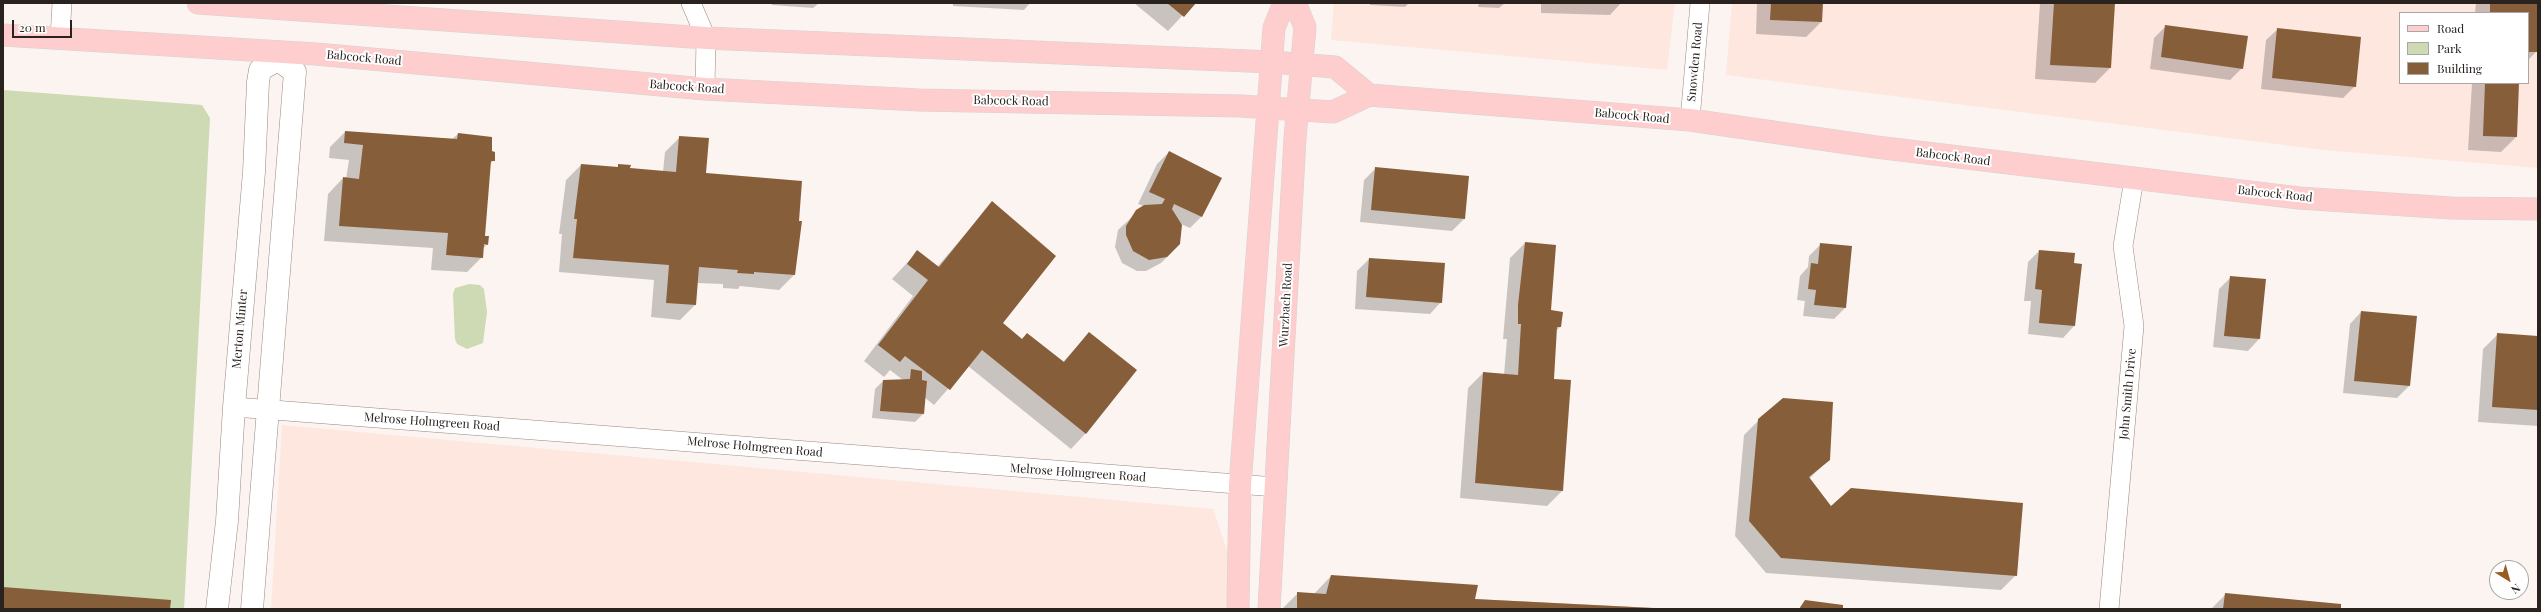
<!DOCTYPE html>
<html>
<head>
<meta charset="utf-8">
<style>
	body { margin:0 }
	#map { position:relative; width:2541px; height:612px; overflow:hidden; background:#fcf4f0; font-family:"Playfair Display",serif }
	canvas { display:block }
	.frame { position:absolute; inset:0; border:4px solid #29221f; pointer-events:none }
	.legend { position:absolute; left:2399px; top:12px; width:130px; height:72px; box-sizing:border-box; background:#fff; border:1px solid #a9a7a5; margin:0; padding:5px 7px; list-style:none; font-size:12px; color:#29221f }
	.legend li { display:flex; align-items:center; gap:8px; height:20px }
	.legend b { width:20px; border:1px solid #a9a7a5 }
	.north { position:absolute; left:2489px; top:560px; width:40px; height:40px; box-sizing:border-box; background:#fff; border:1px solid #a9a7a5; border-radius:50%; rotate:143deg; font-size:11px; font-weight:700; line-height:16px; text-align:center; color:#29221f }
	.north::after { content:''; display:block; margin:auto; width:14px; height:18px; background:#9a5d21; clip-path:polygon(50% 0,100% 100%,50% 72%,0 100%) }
	.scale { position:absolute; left:12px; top:20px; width:60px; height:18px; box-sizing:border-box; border:2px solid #29221f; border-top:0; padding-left:5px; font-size:12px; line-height:14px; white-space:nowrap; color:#29221f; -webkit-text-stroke:3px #fff; paint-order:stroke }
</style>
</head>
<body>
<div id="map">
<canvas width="2541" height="612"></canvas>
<div class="frame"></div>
<ul class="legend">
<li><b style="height:5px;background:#fecece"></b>Road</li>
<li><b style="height:11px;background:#cddab4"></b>Park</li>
<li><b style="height:11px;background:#865e3a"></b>Building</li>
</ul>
<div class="north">N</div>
<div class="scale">20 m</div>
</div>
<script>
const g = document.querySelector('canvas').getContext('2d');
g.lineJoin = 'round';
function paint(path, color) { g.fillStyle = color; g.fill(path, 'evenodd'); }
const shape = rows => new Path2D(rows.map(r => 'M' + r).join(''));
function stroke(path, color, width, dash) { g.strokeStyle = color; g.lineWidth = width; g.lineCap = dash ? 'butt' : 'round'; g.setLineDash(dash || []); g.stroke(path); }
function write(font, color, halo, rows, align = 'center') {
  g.font = font + ' "Playfair Display",serif'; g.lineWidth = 4; g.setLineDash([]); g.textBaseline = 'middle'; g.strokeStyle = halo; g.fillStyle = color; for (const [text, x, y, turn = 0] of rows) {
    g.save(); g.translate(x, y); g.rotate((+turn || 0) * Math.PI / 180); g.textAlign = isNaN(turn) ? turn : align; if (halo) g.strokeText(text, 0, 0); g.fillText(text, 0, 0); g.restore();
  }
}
paint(shape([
	[1334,3,1675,3,1667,70,1331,40],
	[1732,3,2538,3,2538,168,2324,150,1726,75],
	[2400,13,2528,13,2528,83,2400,83],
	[282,425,1213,509,1230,559,1227,609,271,609]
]), '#fee7df');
paint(shape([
	[3,90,202,105,210,118,184,609,3,609],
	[469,284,480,285,484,289,487,312,483,343,467,349,457,344,455,339,453,294,455,288]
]), '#cddab4');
paint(shape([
	[772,3,819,3,813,8,772,5],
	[953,3,1030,3,1024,10,953,6],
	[1134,3,1194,3,1168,31],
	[1370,3,1409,3,1405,7,1370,5],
	[1479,3,1505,3,1499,8,1478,7],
	[1541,3,1621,3,1610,15,1541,13],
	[1757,3,1822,3,1821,22,1806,37,1756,34],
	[2040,3,2114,3,2110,68,2095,83,2035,79],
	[2476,3,2538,3,2536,52,2528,60,2528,13,2475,13],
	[2166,26,2242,68,2230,80,2150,69,2154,38],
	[2278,29,2355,86,2343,98,2261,89,2266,40],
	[2472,83,2518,83,2516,137,2501,152,2468,150],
	[345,132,452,139,458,134,490,152,494,160,490,164,484,236,487,244,483,249,482,257,467,272,431,270,433,248,324,241,328,194,343,178,346,179,349,160,329,158,330,147],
	[680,137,705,174,794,275,779,290,740,286,738,289,723,288,723,284,697,283,695,305,680,320,651,317,654,280,559,272,562,234,559,234,566,180,581,165,616,168,619,165,629,169,663,172,665,152],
	[1169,152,1202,216,1190,228,1181,224,1181,235,1173,251,1161,263,1146,271,1137,271,1122,263,1115,247,1118,230,1144,206,1138,204,1157,164],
	[1376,168,1464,219,1452,231,1360,222,1364,180],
	[992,203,1001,323,1022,340,1063,362,1089,333,1136,370,1085,434,1071,449,968,366,934,405,924,397,923,414,915,422,872,418,875,389,883,381,903,380,890,370,884,377,864,361,913,296,892,279,918,251,937,267],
	[1525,243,1550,311,1560,327,1555,332,1553,379,1562,491,1547,506,1460,498,1468,388,1483,373,1504,375,1507,339,1503,339,1510,258],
	[1821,244,1846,307,1834,319,1803,316,1805,301,1797,300,1800,276,1808,267,1809,256],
	[2039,251,2073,264,2081,265,2074,326,2063,338,2028,334,2031,301,2024,301,2028,262],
	[1369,259,1441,302,1430,314,1355,309,1357,271],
	[2231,277,2259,339,2248,351,2213,347,2219,289],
	[2361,312,2409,386,2397,398,2343,393,2350,324],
	[2498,334,2538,337,2538,426,2478,422,2483,349],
	[1759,420,1829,459,1809,479,1831,508,2016,575,2001,590,1766,573,1735,536,1744,435],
	[1331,576,1473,599,1677,609,1282,609,1298,593,1314,594],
	[2225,595,2340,609,2211,609]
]), '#0003');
paint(shape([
	[1167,3,1196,3,1184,17],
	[1771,3,1823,3,1822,22,1770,20],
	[2054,3,2115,3,2111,68,2050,65],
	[2490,3,2538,3,2537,52,2528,52,2528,13,2490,13],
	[2165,25,2248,36,2243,69,2161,57],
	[2277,28,2361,37,2356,87,2272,78],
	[2485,83,2519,83,2517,137,2483,136],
	[345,131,457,139,458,133,492,137,492,151,495,152,495,161,491,161,485,236,489,236,488,245,484,244,483,258,446,255,448,233,339,226,343,177,359,179,363,145,344,143],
	[679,136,709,138,706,173,802,181,799,221,802,221,795,275,754,272,754,274,737,273,738,270,699,267,696,305,666,303,669,265,573,258,577,219,574,219,581,164,618,167,618,164,631,165,630,168,676,172],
	[1169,151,1222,178,1202,217,1174,204,1172,209,1182,225,1180,244,1167,257,1149,260,1133,251,1126,235,1126,226,1136,210,1144,205,1162,204,1165,199,1149,192],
	[1375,167,1469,176,1465,219,1371,210],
	[992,201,1056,256,1003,323,1022,339,1027,333,1064,362,1089,332,1137,370,1086,434,982,350,950,390,905,356,900,362,878,345,928,280,907,264,917,250,939,267],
	[1525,242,1556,245,1551,310,1563,312,1561,327,1557,327,1554,379,1571,380,1563,491,1475,483,1483,372,1518,375,1521,324,1518,324,1518,305],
	[1820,243,1852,246,1846,308,1814,305,1816,290,1808,289,1811,263,1818,264],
	[2039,250,2075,253,2074,263,2082,264,2075,326,2039,323,2042,290,2035,289],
	[1369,258,1445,263,1442,303,1366,297],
	[2230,276,2266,279,2260,339,2224,336],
	[2361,311,2417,316,2410,386,2354,381],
	[2497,333,2538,336,2538,410,2492,407],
	[911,369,922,371,922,380,927,381,924,414,880,411,883,380,910,379],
	[1783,398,1833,402,1830,460,1809,477,1831,506,1851,488,2023,503,2017,576,1781,558,1749,521,1758,419],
	[1331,575,1478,585,1475,599,1672,609,1297,609,1297,592,1326,594],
	[3,587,171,600,170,609,3,609],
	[2225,593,2341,604,2341,609,2223,609],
	[1805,600,1843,605,1843,609,1799,609]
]), '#865e3a');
const minor = shape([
	[691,3,706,38,705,89],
	[60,38,62,3],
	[1690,120,1700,3],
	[234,407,1276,487],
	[2109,609,2134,326,2123,246,2134,179]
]);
const tertiary = shape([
	[217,609,227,521,234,407,254,172,258,82,260,70,278,60],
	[252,609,295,72,278,60]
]);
const primary = shape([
	[198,3,706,38,1272,62,1335,67,1369,95],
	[3,35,316,54,705,89,919,100,1241,106,1333,112,1369,95,1690,120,1876,147,2299,198,2451,208,2538,209],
	[1238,609,1240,485,1274,28,1284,3],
	[1269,609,1295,138,1305,27,1295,3]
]);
stroke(minor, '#998780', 20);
stroke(tertiary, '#998780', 23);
stroke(primary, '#d4d3d2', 23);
stroke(minor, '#fff', 19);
stroke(tertiary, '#fff', 22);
stroke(primary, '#fecece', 22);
write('12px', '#29221f', '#fff', [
	["Babcock Road",364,58,5],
	["Snowden Road",1695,62,-85],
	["Babcock Road",687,87,4],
	["Babcock Road",1011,101,1],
	["Babcock Road",1632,116,5],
	["Babcock Road",1953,157,7],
	["Babcock Road",2275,194,6],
	["Wurzbach Road",1286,305,-87],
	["Merton Minter",240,329,-85],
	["John Smith Drive",2128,394,-85],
	["Melrose Holmgreen Road",432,422,4],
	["Melrose Holmgreen Road",755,447,5],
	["Melrose Holmgreen Road",1078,473,4]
]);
</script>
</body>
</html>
